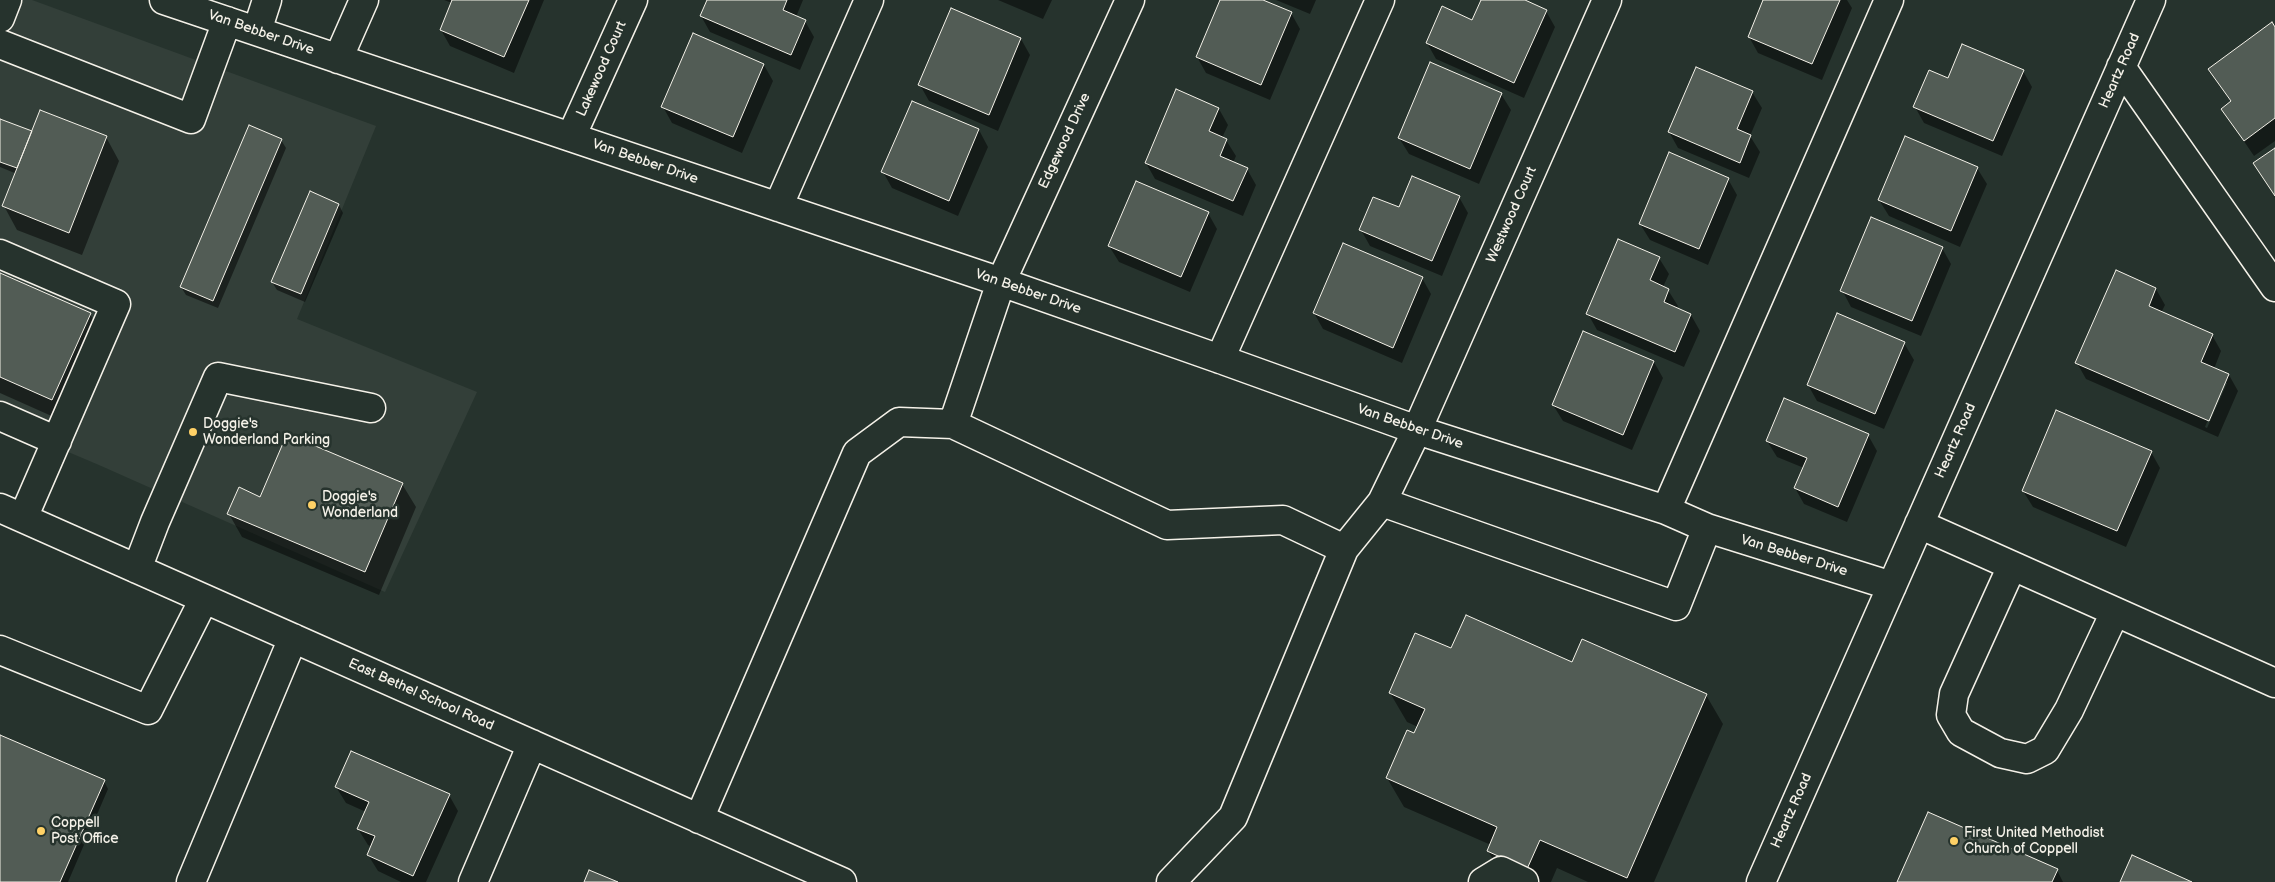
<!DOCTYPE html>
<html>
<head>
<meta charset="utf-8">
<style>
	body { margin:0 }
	canvas { display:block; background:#26332d }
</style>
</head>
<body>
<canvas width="2275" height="882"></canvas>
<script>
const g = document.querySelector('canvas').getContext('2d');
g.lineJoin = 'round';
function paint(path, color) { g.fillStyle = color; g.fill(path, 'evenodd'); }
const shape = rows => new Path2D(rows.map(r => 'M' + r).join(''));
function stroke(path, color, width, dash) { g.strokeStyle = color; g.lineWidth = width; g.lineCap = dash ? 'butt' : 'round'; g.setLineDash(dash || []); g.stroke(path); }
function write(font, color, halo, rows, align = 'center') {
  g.font = font + ' "Balsamiq Sans",sans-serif'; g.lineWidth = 5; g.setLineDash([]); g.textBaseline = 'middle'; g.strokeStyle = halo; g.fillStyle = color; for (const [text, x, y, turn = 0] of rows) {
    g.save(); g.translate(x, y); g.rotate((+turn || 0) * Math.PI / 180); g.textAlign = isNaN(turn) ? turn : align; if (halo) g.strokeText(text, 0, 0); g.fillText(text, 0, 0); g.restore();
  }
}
paint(shape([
	[0,0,32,0,376,126,297,319,477,392,385,592,99,465,0,423]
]), '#333f39');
paint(shape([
	[444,0,544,0,514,73,450,46,441,30,452,3],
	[708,0,803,0,796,17,805,21,814,37,800,70,710,32,701,16],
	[998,0,1052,0,1043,19],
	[1221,0,1260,0,1291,13,1300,29,1270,100,1206,73,1197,57],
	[1276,0,1316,0,1310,14],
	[1482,0,1522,0,1546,11,1555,27,1524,98,1436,59,1427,43,1472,21],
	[1765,0,1847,0,1852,8,1822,80,1758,53,1749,37],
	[2275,29,2275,141,2254,156,2222,109,2232,103,2210,69],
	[1021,39,1030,55,998,131,929,101,920,85],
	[764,65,773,81,742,153,672,123,663,107],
	[2023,71,2032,87,2002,156,1924,123,1915,107,1948,80],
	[1752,92,1762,108,1750,136,1760,152,1749,178,1678,148,1669,132],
	[1501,94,1511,110,1479,184,1409,154,1399,138],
	[912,102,979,130,988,147,958,216,892,188,883,172],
	[1219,109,1228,125,1222,138,1226,140,1236,156,1233,163,1247,169,1256,185,1243,216,1155,179,1146,163],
	[0,120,31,132,106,137,119,161,82,255,17,230,4,206,17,174,0,167],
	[281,140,286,148,218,308,186,295,181,287],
	[1977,168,1987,184,1960,247,1889,216,1879,200],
	[1728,179,1737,195,1708,265,1650,240,1640,224],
	[1459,197,1468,213,1442,276,1370,246,1361,230,1399,209],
	[339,205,343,213,305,302,277,290,272,282],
	[1208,213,1217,229,1190,292,1119,262,1109,246],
	[1942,248,1951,264,1921,336,1851,307,1842,290],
	[1659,258,1669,274,1663,287,1668,290,1678,306,1677,309,1691,315,1700,331,1684,367,1597,330,1588,314],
	[0,274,90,314,103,338,65,422,0,393],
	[1422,278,1431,294,1402,363,1323,329,1314,313],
	[2156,289,2165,305,2161,313,2212,335,2221,351,2214,369,2229,375,2238,391,2218,437,2086,379,2077,363],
	[2224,383,2227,383,2207,428,2205,427],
	[1904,343,1914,360,1884,429,1817,401,1808,385],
	[1654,362,1663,378,1632,450,1563,421,1553,405],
	[1868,435,1877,451,1847,522,1804,504,1795,488,1804,468,1777,457,1767,441],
	[2151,452,2160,468,2126,547,2033,507,2023,491],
	[402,484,416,507,379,595,242,537,229,514],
	[1452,650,1573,663,1706,695,1723,724,1654,882,1588,882,1557,868,1551,882,1509,882,1505,880,1488,851,1491,845,1404,807,1387,778,1418,727,1407,722,1390,693],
	[0,736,104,781,108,789,68,882,0,882],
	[336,787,449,795,458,811,426,882,401,882,378,871,368,855,372,847,368,845,358,829,366,812,346,803],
	[2057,870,2063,882,1898,882]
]), '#0007');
const building = shape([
	[452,0,529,0,504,57,440,30,452,0],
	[707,0,787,0,783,10,806,20,791,55,700,16,707,0],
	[1220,0,1263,0,1292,12,1261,85,1196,57,1220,0],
	[1481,0,1525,0,1547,10,1514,83,1426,43,1442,6,1472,20,1481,0],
	[1763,0,1840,0,1812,64,1748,37,1763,0],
	[951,8,1021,38,989,115,918,85,951,8],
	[2272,22,2275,27,2275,118,2244,141,2221,109,2231,101,2208,69,2272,22],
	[693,33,764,64,733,137,661,107,693,33],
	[1962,44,2024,70,1993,141,1913,107,1929,70,1948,78,1962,44],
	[1430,62,1502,93,1470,169,1398,138,1430,62],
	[1696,67,1753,91,1737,129,1751,135,1740,163,1668,132,1696,67],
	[1176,89,1219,108,1209,131,1227,139,1220,156,1248,168,1233,201,1145,163,1176,89],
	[912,101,979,129,949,201,881,172,912,101],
	[40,110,107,136,69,233,2,206,40,110],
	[0,119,32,131,17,168,0,162,0,119],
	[249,125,282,139,213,301,180,287,249,125],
	[1905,136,1978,167,1951,231,1878,200,1905,136],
	[2275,148,2275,196,2253,163,2275,148],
	[1669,152,1729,178,1699,249,1639,224,1669,152],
	[1412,176,1460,196,1432,261,1359,230,1373,197,1399,207,1412,176],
	[1136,181,1209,212,1181,277,1108,246,1136,181],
	[310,191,339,204,301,294,271,282,310,191],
	[1871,217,1943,247,1912,321,1840,291,1871,217],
	[1618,239,1660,257,1650,280,1669,289,1664,302,1691,314,1675,352,1586,314,1618,239],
	[1343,243,1423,277,1393,348,1313,313,1343,243],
	[2116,270,2156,288,2149,306,2213,334,2201,362,2229,374,2209,421,2075,363,2116,270],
	[0,273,91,313,52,400,0,377,0,273],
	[1837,313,1905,342,1875,414,1807,385,1837,313],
	[1583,331,1654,361,1623,435,1552,405,1583,331],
	[1784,398,1869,434,1838,507,1794,488,1807,458,1766,441,1784,398],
	[2056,410,2152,451,2117,531,2022,491,2056,410],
	[287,434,403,483,365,572,227,514,239,487,260,497,287,434],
	[1466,615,1572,662,1582,639,1707,694,1627,878,1540,840,1527,869,1487,851,1497,827,1386,778,1407,730,1414,733,1425,709,1389,693,1415,633,1451,648,1466,615],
	[0,735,105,780,60,882,0,882,0,735],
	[351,751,450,794,413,876,367,855,375,836,357,829,369,802,335,787,351,751],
	[1928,812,2058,869,2052,882,1897,882,1928,812],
	[2132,855,2192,882,2120,882,2132,855],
	[589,870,618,882,584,882,589,870]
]);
paint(building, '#525c55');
stroke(building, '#f4f1e8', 1);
const minor = shape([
	[164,0,1001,282,1220,359,1417,430,1666,510,1707,528,1892,586],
	[1130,0,1001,282,953,424,1167,525,1283,520,1344,549],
	[0,18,7,0],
	[257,31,267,0],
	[0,44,191,119,227,21],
	[338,59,364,0],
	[2121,67,2275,287],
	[571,137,633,0],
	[778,207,869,0],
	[0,254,116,304,23,518],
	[1220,359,1380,0],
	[0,416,57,441],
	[1382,502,1676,606,1707,528],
	[0,508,842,882],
	[1666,510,1889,0],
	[1919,524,2275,683],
	[2012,566,1954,694,1951,715,1961,732,2000,753,2027,759,2045,750,2069,710,2115,612],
	[137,569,155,522,218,377,371,408],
	[0,650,148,710,204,599],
	[699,819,857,453,899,422,953,424],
	[191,882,293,638],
	[473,882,532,744],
	[1171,882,1233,817,1344,549,1382,502,1417,430,1607,0],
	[1483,882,1501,871,1524,882],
	[1761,882,2151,0]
]);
stroke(minor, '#f4f1e8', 31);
stroke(minor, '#26332d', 28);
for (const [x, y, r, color] of [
	[193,432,5,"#ffd166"],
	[312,505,5,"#ffd166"],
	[41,831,5,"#ffd166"],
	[1954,841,5,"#ffd166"]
]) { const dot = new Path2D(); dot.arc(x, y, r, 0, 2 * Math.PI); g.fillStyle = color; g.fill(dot); stroke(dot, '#26332d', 2); }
write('14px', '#f4f1e8', '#26332d', [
	["Van Bebber Drive",261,33,19],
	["Lakewood Court",602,69,-66],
	["Heartz Road",2120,71,-66],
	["Edgewood Drive",1065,141,-65],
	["Van Bebber Drive",645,162,19],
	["Westwood Court",1512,215,-66],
	["Van Bebber Drive",1028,292,19],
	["Van Bebber Drive",1410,427,19],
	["Heartz Road",1956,441,-66],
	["Van Bebber Drive",1794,556,17],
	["East Bethel School Road",421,695,24],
	["Heartz Road",1792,811,-66]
]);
write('14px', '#f4f1e8', '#26332d', [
	["Doggie's",203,424],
	["Wonderland Parking",203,440],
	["Doggie's",322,497],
	["Wonderland",322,513],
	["Coppell",51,823],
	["Post Office",51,839],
	["First United Methodist",1964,833],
	["Church of Coppell",1964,849]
], 'left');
</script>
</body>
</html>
